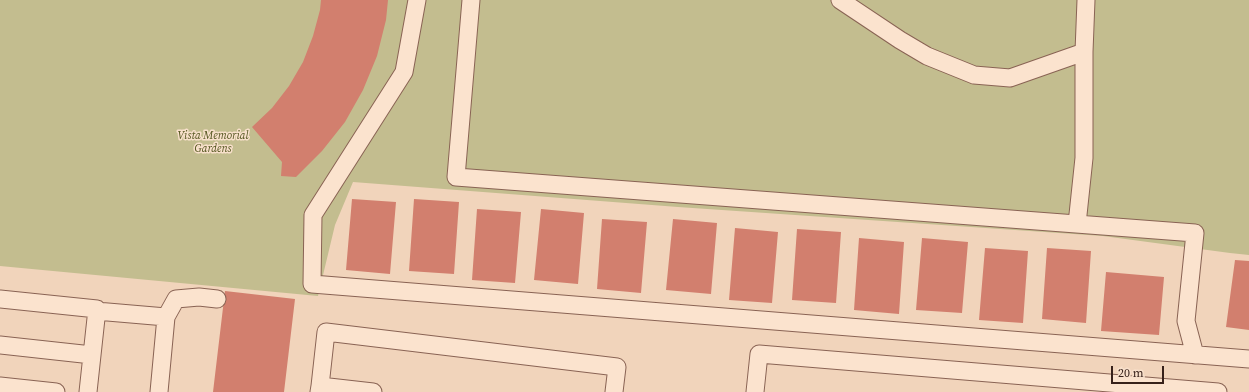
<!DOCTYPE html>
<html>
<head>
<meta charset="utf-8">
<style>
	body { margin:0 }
	#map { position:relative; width:1249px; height:392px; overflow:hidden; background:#f1d4bb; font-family:"Source Serif 4",serif }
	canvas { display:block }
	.scale { position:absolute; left:1111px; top:366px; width:53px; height:18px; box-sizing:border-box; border:2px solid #37211a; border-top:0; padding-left:5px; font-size:12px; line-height:14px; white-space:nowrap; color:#37211a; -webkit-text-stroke:3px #f8e0cb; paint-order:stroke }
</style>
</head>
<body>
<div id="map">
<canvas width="1249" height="392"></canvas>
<div class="scale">20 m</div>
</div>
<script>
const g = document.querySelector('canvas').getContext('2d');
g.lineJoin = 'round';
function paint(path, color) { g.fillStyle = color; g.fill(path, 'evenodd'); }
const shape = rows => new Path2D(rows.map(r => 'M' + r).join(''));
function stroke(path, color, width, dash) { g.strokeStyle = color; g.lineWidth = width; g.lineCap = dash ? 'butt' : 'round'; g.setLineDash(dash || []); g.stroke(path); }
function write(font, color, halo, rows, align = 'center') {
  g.font = font + ' "Source Serif 4",serif'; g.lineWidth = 3; g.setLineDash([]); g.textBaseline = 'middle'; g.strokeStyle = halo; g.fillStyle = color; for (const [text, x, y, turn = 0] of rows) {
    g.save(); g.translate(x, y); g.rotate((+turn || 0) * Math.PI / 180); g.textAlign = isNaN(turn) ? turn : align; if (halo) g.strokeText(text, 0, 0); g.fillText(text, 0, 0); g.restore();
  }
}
paint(shape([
	[0,0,1249,0,1249,255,1230,253,1103,236,678,207,353,182,335,225,318,296,0,266]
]), '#c3bd8f');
paint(shape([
	[321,0,388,0,386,20,377,56,363,90,345,122,322,151,296,177,281,176,282,162,252,127,272,108,289,86,303,62,313,36,320,10],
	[352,199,396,202,390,274,346,270],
	[414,199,459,202,454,274,409,271],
	[477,209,521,212,515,283,472,280],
	[541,209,584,213,578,284,534,280],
	[602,219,647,222,641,293,597,289],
	[673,219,717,223,711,294,666,290],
	[735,228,778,232,772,303,729,300],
	[797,229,841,232,836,303,792,300],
	[859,238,904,242,899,314,854,310],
	[922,238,968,242,962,313,916,310],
	[985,248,1028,251,1023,323,979,320],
	[1047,248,1091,251,1086,323,1042,319],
	[1235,260,1249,261,1249,330,1226,327],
	[1106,272,1164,277,1159,335,1101,331],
	[225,291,295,299,284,392,213,392]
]), '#d27f6e');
const minor = shape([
	[417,0,404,72,313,215,312,284,1249,359],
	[471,0,456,177,1195,233,1186,321,1195,355],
	[840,0,900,40,927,56,974,75,1010,78,1084,52],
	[1077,224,1084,158,1084,52,1086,0],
	[0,299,97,309,88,392],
	[96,311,166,317,159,392],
	[166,317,176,299,199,297,217,299],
	[0,345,92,355],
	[0,386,56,392],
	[320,386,326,332,617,367,614,392],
	[319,392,320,386,373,392],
	[755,392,759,354,1218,392]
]);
stroke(minor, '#896354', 19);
stroke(minor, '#fbe3ce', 17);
write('italic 11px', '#54551f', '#f8e0cb', [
	["Vista Memorial",213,136],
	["Gardens",213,149]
]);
</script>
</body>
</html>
